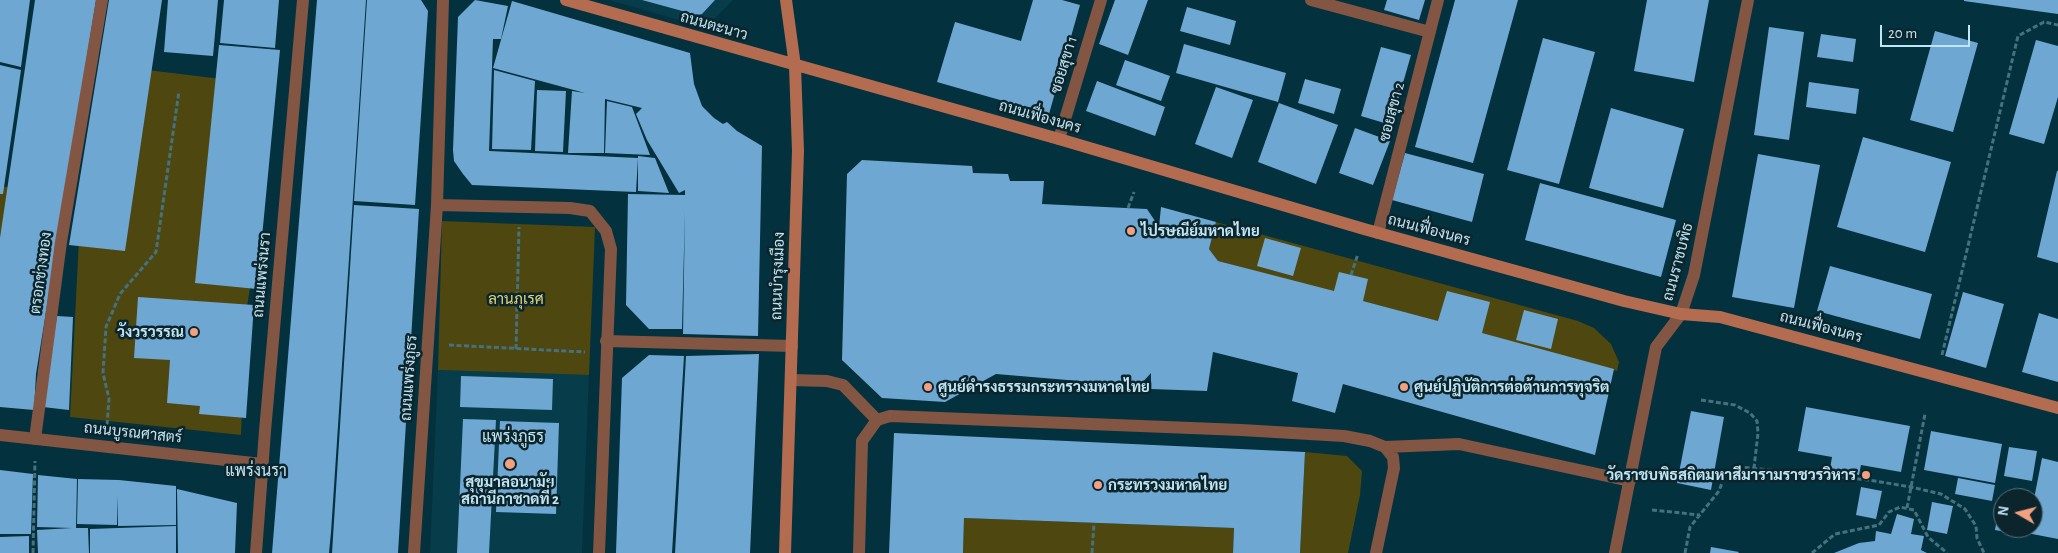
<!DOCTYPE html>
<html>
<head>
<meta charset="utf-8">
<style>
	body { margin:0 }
	#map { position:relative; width:2058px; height:553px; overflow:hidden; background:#03313e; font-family:"Alegreya Sans",sans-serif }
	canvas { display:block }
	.north { position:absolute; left:1993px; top:488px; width:50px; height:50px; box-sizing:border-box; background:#0c252d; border:1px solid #54727c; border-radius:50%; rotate:278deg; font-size:14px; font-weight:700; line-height:20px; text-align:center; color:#c0e5f3 }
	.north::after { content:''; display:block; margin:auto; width:18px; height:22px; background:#f2a080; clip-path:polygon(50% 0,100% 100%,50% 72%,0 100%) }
	.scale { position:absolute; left:1880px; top:25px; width:90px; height:22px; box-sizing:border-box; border:2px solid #c0e5f3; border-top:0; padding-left:6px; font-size:15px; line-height:18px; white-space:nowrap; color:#c0e5f3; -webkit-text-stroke:4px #0c252d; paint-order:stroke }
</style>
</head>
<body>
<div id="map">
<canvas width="2058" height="553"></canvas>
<div class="north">N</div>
<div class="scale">20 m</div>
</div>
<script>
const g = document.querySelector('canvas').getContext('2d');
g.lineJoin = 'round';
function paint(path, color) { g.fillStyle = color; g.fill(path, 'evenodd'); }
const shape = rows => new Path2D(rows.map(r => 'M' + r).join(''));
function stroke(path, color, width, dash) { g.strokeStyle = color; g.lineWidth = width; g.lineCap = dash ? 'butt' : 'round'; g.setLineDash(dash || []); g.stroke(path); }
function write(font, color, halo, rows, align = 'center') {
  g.font = font + ' "Alegreya Sans",Sarabun,sans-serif'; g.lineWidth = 5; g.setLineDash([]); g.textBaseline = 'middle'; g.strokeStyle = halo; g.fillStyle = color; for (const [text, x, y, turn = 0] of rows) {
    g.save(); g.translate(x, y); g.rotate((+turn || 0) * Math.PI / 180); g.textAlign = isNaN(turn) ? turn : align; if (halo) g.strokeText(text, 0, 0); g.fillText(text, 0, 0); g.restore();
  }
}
paint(shape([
	[609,0,733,0,713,20,697,25],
	[438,370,589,375,582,553,430,553]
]), '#073c4b');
paint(shape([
	[139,69,230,80,251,281,246,314,241,435,70,417,79,239],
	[0,186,14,188,0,274],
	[442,221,595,227,589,375,438,370],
	[1216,222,1578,321,1594,328,1611,344,1619,362,1617,371,1218,261,1209,249],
	[1305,452,1347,456,1362,471,1360,495,1348,553,1300,553],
	[964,518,1234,528,1233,553,963,553]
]), '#4e470f');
paint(shape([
	[0,0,30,0,21,67,0,62],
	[35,0,96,0,36,374,34,410,0,407,0,238],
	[109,0,162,0,125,251,69,245],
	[168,0,218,0,213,56,164,52],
	[224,0,279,0,275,48,220,43],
	[317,0,366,0,331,532,329,553,272,553],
	[367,0,421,0,428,11,415,205,354,201],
	[475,0,508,6,501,39,493,39,489,151,638,158,636,192,472,185,463,174,454,161,453,150,458,17],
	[642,0,715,0,702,14,697,15],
	[1033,0,1062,0,1080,5,1049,114,937,82,955,22,1021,41],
	[1115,0,1148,0,1128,55,1099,44],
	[1387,0,1425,0,1419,20,1384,10],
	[1455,0,1518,0,1473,163,1415,147],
	[1647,0,1709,0,1694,82,1634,71],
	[1964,0,2058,0,2058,14,1964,1],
	[512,1,690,53,694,84,702,106,714,118,723,124,727,122,737,131,762,146,758,336,683,334,685,210,682,329,649,329,626,305,628,194,685,195,685,190,679,193,647,140,636,114,642,108,605,99,604,153,568,153,572,91,585,93,493,68],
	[1187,7,1236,21,1230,45,1180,31],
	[1769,27,1804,32,1789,140,1754,135],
	[1935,31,1978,43,1953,132,1910,120],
	[1821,34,1856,39,1853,62,1817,57],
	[1543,38,1595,52,1559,184,1507,170],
	[2036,40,2058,46,2058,97,2044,144,2009,134],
	[1184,44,1286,73,1278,102,1176,73],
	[219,45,280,50,257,289,195,283],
	[1381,47,1411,55,1391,125,1361,116],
	[1125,60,1170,76,1161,101,1116,85],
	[0,65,21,70,3,194,0,194],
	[494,70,535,81,531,150,492,149],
	[1305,79,1341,89,1334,114,1298,103],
	[1097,81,1165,107,1155,136,1086,111],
	[1809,82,1859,89,1856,114,1806,107],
	[1216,87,1253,100,1232,158,1195,144],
	[537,90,566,91,563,152,535,151],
	[607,101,632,107,650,155,605,153],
	[1279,103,1338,125,1316,184,1258,162],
	[1611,108,1684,129,1663,208,1589,188],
	[1355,128,1390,141,1373,185,1339,173],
	[1863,137,1951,162,1925,252,1837,227],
	[1405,153,1484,174,1472,222,1392,200],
	[1758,154,1820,165,1794,308,1732,297],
	[638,156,655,158,669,193,638,191],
	[862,160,972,166,973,173,1008,174,1010,181,1044,181,1042,204,1147,209,1159,227,1161,207,1216,222,1209,249,1218,261,1334,291,1339,272,1368,279,1363,301,1438,321,1447,291,1490,302,1482,333,1614,369,1595,455,1343,384,1335,413,1292,401,1298,373,1213,352,1207,391,1151,389,1151,373,1139,386,996,374,945,402,882,398,842,360,847,174],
	[2057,171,2058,171,2058,263,2037,257],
	[1540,183,1676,220,1661,277,1525,240],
	[354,205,419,209,398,553,332,553],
	[1265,238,1301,248,1293,276,1257,266],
	[1830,266,1932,294,1920,339,1817,311],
	[1963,292,2004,304,1986,368,1945,356],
	[138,297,254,305,246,418,199,414,200,406,167,403,170,360,134,358],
	[1524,310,1558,319,1551,349,1516,340],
	[2039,313,2058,319,2058,382,2022,372],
	[57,316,73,317,69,410,43,407],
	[759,354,750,553,675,553,686,356],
	[649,355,684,356,672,553,616,553,622,378],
	[461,376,553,379,552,410,460,407],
	[1806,407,1910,426,1901,472,1861,465,1859,475,1830,469,1832,457,1798,451],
	[1691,411,1724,417,1711,490,1677,483],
	[463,419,496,420,489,553,457,553],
	[500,421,559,423,556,514,496,512],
	[1931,431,2002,444,1995,483,1924,470],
	[894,433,1305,452,1300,553,1233,553,1234,528,964,518,963,553,889,553],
	[2009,447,2037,451,2032,481,2004,476],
	[2042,458,2058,462,2058,539,2027,533,2028,528,2033,528,2033,504],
	[0,470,33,474,31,534,0,534],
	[38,475,77,479,76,528,88,528,89,553,38,553,37,530,72,528,37,527],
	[1958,478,1995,485,1992,501,1955,494],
	[78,479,119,480,176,486,176,525,118,526,118,496,117,525,77,524],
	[1861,487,1882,491,1876,519,1856,515],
	[177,489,237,503,235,553,178,553],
	[2000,500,2003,501,2003,528,2024,528,2023,535,1995,530],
	[1932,502,1953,506,1947,534,1927,530],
	[1897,514,1914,519,1911,534,1924,536,1921,550,1927,553,1834,553,1859,543,1875,541,1876,531,1891,534],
	[176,526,176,553,90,553,90,529],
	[29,536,29,553,0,553,0,537],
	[1711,547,1739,552,1738,553,1710,553]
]), '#6fa7d3');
stroke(shape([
	[1128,208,1134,192],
	[1351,275,1358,254],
	[449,345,585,352],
	[516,349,519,227],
	[1942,355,2018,36,2044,22,2058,25],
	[1701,400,1735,405,1750,413,1757,421,1758,433,1754,468],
	[107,425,109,399,103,373,106,327,120,294,156,252,179,91],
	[1907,508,1925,414],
	[1652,510,1700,515],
	[33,553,35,461],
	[1092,553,1094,523],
	[1685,553,1690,527,1719,491,1726,472,1741,467,1869,480,1911,487,1941,494,1965,509,1976,526,1977,538,1984,553],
	[1812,553,1835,534,1879,525,1889,512,1900,507,1914,510,1928,537,1947,553]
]), '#46717e', 3, [5, 2.5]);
stroke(shape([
	[606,341,792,346],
	[791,380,827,381,843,385,877,420],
	[1385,447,1459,444,1630,481],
	[859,553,862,441,877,420,890,416,1241,430,1344,436,1370,441,1385,447,1393,457,1394,468,1376,553]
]), '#835644', 12);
stroke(shape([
	[1311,0,1430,32],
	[1059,139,1101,0],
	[437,205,570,208,590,211,606,231,611,249,599,553],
	[1378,233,1438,0],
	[0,435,262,464],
	[35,439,61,242,102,0],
	[256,553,265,431,303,0],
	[414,553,437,205,443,0],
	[1615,553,1656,347,1681,314,1694,275,1748,0]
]), '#835644', 12);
stroke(shape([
	[566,0,1059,139,1364,229,1624,301,1681,314,1720,317,2058,408],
	[785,553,798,151,795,66,786,0]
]), '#b36c50', 12);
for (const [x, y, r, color] of [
	[1131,231,5,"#f2a080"],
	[194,332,5,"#f2a080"],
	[928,387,5,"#f2a080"],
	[1404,387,5,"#f2a080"],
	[510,464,6,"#f2a080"],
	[1866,475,5,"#f2a080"],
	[1098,485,5,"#f2a080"]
]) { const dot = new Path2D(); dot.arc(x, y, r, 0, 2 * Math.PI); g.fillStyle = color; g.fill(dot); stroke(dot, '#0c252d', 2); }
write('15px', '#c0e5f3', '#0c252d', [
	["ถนนตะนาว",714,26,16],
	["ซอยสุขา 1",1064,65,-73],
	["ซอยสุขา 2",1392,112,-75],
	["ถนนเฟื่องนคร",1040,117,16],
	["ถนนเฟื่องนคร",1429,230,15],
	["ถนนราชบพิธ",1678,262,-75],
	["ตรอกช่างทอง",41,273,-82],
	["ถนนแพร่งนรา",262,275,-85],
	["ถนนบำรุงเมือง",778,276,-88],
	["ถนนเฟื่องนคร",1821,327,15],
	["ถนนแพร่งภูธร",409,378,-86],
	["ถนนบูรณศาสตร์",133,433,6]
]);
write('bold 15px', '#c0e5f3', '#0c252d', [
	["ไปรษณีย์มหาดไทย",1141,231],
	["วังวรวรรณ",184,332,"right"],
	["ศูนย์ดำรงธรรมกระทรวงมหาดไทย",938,387],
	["ศูนย์ปฏิบัติการต่อต้านการทุจริต",1414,387],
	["วัดราชบพิธสถิตมหาสีมารามราชวรวิหาร",1856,475,"right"],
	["สุขุมาลอนามัย",510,482,"center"],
	["สถานีกาชาดที่ 2",510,499,"center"],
	["กระทรวงมหาดไทย",1108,485]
], 'left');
write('15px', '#e3d779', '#0c252d', [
	["ลานภุเรศ",516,299]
]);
write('16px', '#c0e5f3', '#0c252d', [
	["แพร่งภูธร",513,437],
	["แพร่งนรา",256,471]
]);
</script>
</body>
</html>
